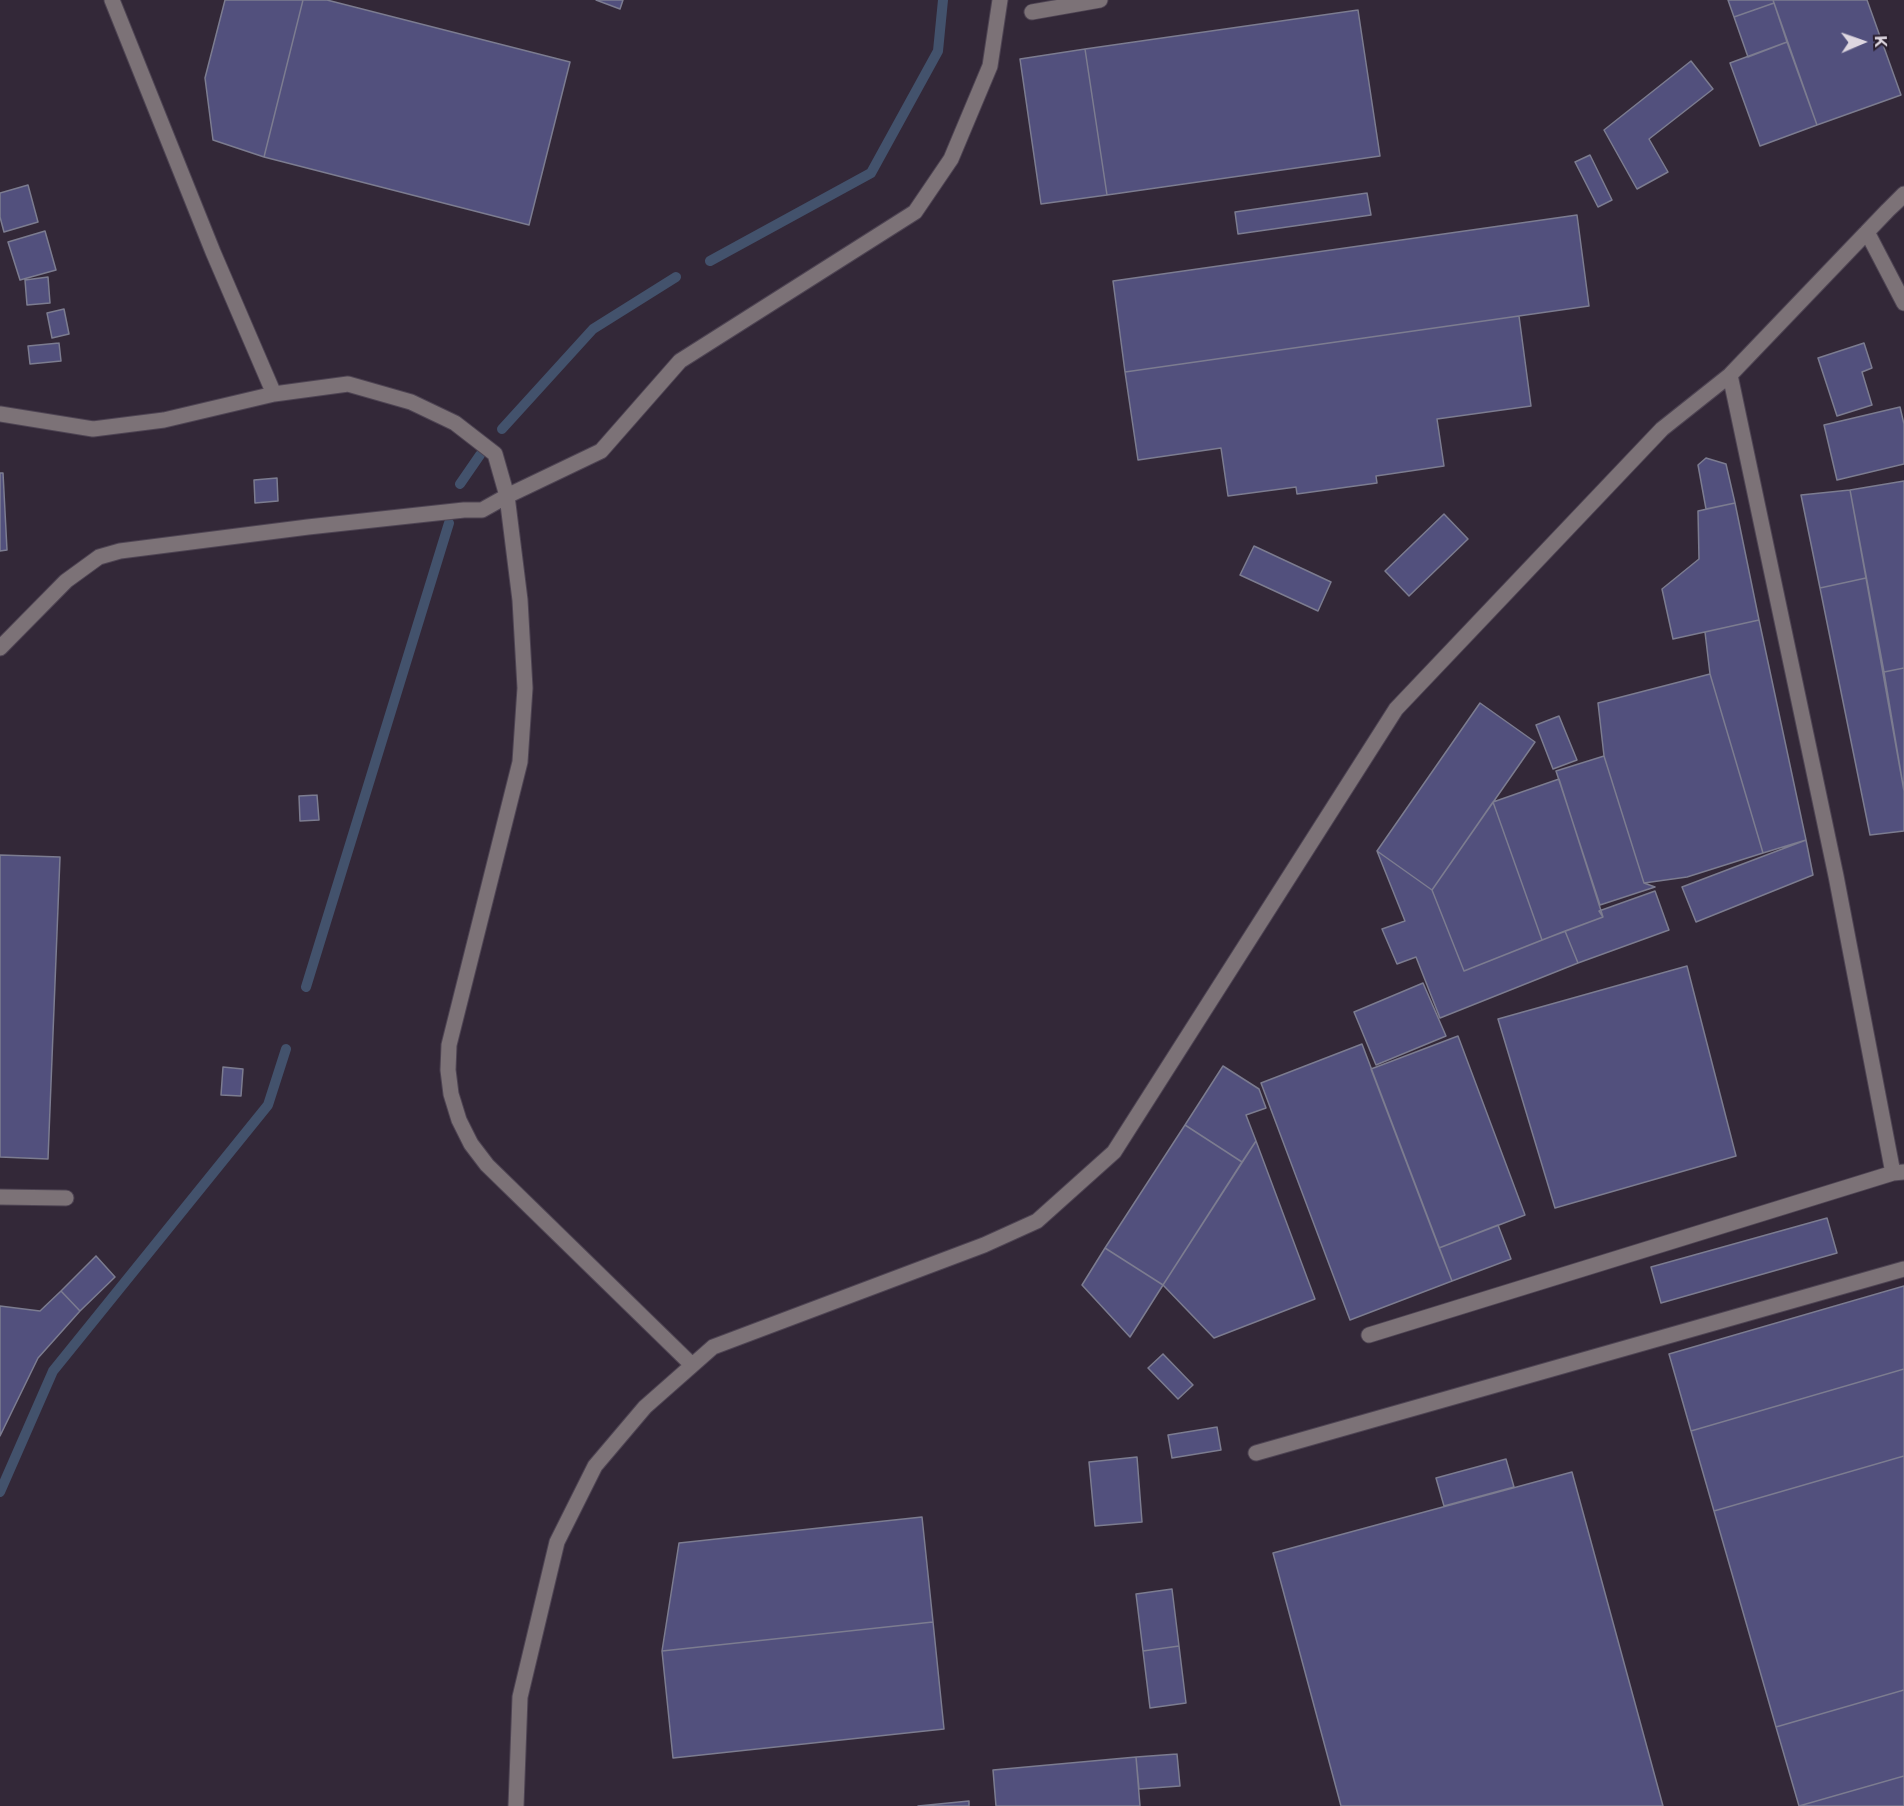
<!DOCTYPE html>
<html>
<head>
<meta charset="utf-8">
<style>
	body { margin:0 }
	#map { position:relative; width:1904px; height:1806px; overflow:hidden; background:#332838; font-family:Montserrat,sans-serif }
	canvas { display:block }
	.north { position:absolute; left:1832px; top:12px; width:60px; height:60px; -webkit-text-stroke:4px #291e2d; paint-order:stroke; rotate:88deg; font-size:16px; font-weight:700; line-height:24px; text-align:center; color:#ded7e1 }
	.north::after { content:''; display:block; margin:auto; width:21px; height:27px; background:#ded7e1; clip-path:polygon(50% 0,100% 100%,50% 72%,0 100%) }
</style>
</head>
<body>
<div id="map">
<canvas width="1904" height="1806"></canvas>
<div class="north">K</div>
</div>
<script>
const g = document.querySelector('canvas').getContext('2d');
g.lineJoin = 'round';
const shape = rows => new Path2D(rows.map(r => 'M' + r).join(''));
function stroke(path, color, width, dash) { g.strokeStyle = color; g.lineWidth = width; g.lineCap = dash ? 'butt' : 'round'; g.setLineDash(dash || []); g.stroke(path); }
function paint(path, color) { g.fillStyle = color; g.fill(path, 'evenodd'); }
stroke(shape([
	[710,261,871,173,938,51,943,0],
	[502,429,593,329,676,277],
	[460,484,480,455],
	[306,987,449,523],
	[0,1492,53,1371,268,1105,286,1049]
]), '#43526c', 10);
const building = shape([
	[225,0,303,0,264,157,213,140,205,78,225,0],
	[303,0,327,0,570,62,529,225,264,157,303,0],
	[596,0,623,0,620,9,596,0],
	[1728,0,1773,0,1774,3,1734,17,1728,0],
	[1773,0,1867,0,1901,95,1817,125,1773,0],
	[1774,3,1787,42,1748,57,1734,17,1774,3],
	[1358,10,1380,156,1107,195,1085,49,1358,10],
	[1787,42,1817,125,1760,146,1730,63,1787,42],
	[1085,49,1107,195,1041,204,1020,59,1085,49],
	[1691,61,1713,89,1649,139,1668,172,1637,189,1604,130,1691,61],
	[1590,155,1612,200,1598,207,1575,162,1590,155],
	[28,185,38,222,4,232,0,217,0,193,28,185],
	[1367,193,1371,215,1238,234,1235,212,1367,193],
	[1577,215,1589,306,1125,372,1113,281,1577,215],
	[45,231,56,270,20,280,8,242,45,231],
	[48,277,50,303,27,305,25,280,48,277],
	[64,309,69,334,52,338,47,313,64,309],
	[1519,316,1531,406,1437,419,1444,466,1376,476,1377,483,1297,494,1296,487,1228,496,1221,448,1138,460,1125,372,1519,316],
	[59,343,61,361,30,364,28,346,59,343],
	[1864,343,1872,368,1862,372,1872,405,1837,416,1818,358,1864,343],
	[1900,407,1904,424,1904,464,1837,480,1824,425,1900,407],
	[1706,458,1726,464,1735,503,1706,509,1698,465,1706,458],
	[0,473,3,473,7,550,0,551,0,473],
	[277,478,278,501,255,503,254,480,277,478],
	[1904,481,1904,668,1884,672,1850,490,1904,481],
	[1850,490,1866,578,1820,588,1801,495,1850,490],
	[1735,503,1759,620,1673,639,1662,589,1699,559,1698,511,1735,503],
	[1444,514,1468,539,1409,596,1385,571,1444,514],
	[1254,546,1331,582,1318,611,1240,575,1254,546],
	[1866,578,1904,791,1904,831,1870,835,1820,588,1866,578],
	[1759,620,1806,840,1763,853,1710,674,1705,632,1759,620],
	[1904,668,1904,791,1884,672,1904,668],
	[1710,674,1763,853,1687,877,1644,883,1604,756,1598,703,1710,674],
	[1480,703,1535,742,1432,890,1377,851,1480,703],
	[1559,716,1577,760,1553,769,1536,725,1559,716],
	[1604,756,1644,883,1655,887,1600,905,1556,771,1604,756],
	[1559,779,1603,917,1542,940,1493,802,1559,779],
	[317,795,319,820,300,821,299,796,317,795],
	[1493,802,1542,940,1464,971,1432,890,1493,802],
	[1806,840,1813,875,1696,922,1682,887,1806,840],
	[1377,851,1432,890,1464,971,1565,931,1578,963,1440,1018,1416,957,1397,964,1382,929,1405,921,1377,851],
	[0,855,60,857,48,1159,0,1157,0,855],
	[1655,891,1669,930,1578,963,1565,931,1603,917,1599,911,1655,891],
	[1687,966,1736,1156,1555,1208,1498,1019,1687,966],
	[1423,983,1446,1036,1376,1065,1354,1012,1423,983],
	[1458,1036,1525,1215,1439,1248,1371,1069,1458,1036],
	[1362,1044,1452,1281,1350,1320,1261,1083,1362,1044],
	[1223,1066,1259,1089,1266,1108,1246,1115,1256,1141,1242,1162,1185,1125,1223,1066],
	[223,1067,243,1069,241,1096,221,1095,223,1067],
	[1185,1125,1242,1162,1163,1285,1105,1248,1185,1125],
	[1256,1141,1315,1299,1214,1338,1163,1285,1256,1141],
	[1827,1218,1837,1253,1661,1303,1651,1267,1827,1218],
	[1498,1225,1511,1259,1452,1281,1439,1248,1498,1225],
	[1105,1248,1163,1285,1130,1337,1082,1285,1105,1248],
	[96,1256,115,1277,80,1311,61,1291,96,1256],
	[1904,1286,1904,1369,1691,1431,1669,1354,1904,1286],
	[61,1291,80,1311,38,1358,0,1436,0,1306,40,1311,61,1291],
	[1163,1354,1193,1385,1178,1399,1148,1368,1163,1354],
	[1904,1369,1904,1456,1714,1511,1691,1431,1904,1369],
	[1217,1427,1221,1450,1172,1458,1168,1435,1217,1427],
	[1904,1456,1904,1690,1776,1727,1714,1511,1904,1456],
	[1137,1457,1142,1522,1095,1526,1089,1462,1137,1457],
	[1506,1459,1514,1487,1444,1506,1436,1478,1506,1459],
	[1572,1472,1663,1806,1341,1806,1273,1553,1572,1472],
	[922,1517,933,1622,662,1651,679,1543,922,1517],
	[1172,1589,1179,1646,1143,1651,1136,1594,1172,1589],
	[933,1622,944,1729,673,1758,662,1651,933,1622],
	[1179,1646,1186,1703,1150,1708,1143,1651,1179,1646],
	[1904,1690,1904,1776,1799,1806,1776,1727,1904,1690],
	[1177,1754,1180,1786,1139,1789,1136,1757,1177,1754],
	[1136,1757,1140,1806,996,1806,993,1770,1136,1757],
	[1904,1776,1904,1806,1799,1806,1904,1776],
	[969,1801,969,1806,918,1806,969,1801]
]);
paint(building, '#52507d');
stroke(building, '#7c7c90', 1.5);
const minor = shape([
	[112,0,213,252,274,394],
	[1032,12,1100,0],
	[1904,194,1888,210,1904,195],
	[1867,232,1904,303],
	[1730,375,1836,876,1893,1173,1904,1172],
	[0,414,93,429,164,420,274,394,348,384,411,402,455,423,495,454,507,496,601,451,680,361,915,212,951,159,990,66,1000,0],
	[0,648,66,581,99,557,120,551,308,527,464,510,482,510,507,496,520,600,525,688,520,762,449,1045,448,1070,451,1094,459,1120,471,1144,487,1165,692,1365],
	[0,1197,66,1198],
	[1369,1335,1893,1173],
	[1256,1453,1904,1269],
	[516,1806,520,1697,557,1542,595,1466,645,1407,713,1347,984,1245,1037,1221,1114,1152,1396,709,1662,429,1730,375,1888,210]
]);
stroke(minor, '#4e4453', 17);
stroke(minor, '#7c7277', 15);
</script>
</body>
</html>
